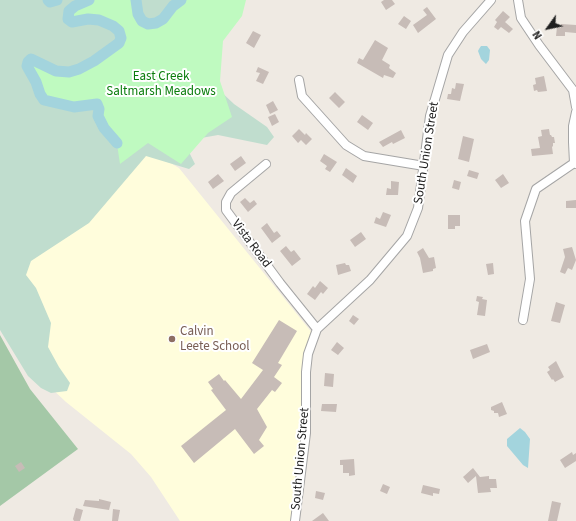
<!DOCTYPE html>
<html>
<head>
<meta charset="utf-8">
<style>
	body { margin:0 }
	#map { position:relative; width:576px; height:521px; overflow:hidden; background:#efeae3; font-family:"Source Sans 3",sans-serif }
	canvas { display:block }
	.north { position:absolute; left:528px; top:8px; width:40px; height:40px; -webkit-text-stroke:3px #fff; paint-order:stroke; rotate:237deg; font-size:11px; font-weight:700; line-height:16px; text-align:center; color:#1e1e1e }
	.north::after { content:''; display:block; margin:auto; width:14px; height:18px; background:#1e1e1e; clip-path:polygon(50% 0,100% 100%,50% 72%,0 100%) }
</style>
</head>
<body>
<div id="map">
<canvas width="576" height="521"></canvas>
<div class="north">N</div>
</div>
<script>
const g = document.querySelector('canvas').getContext('2d');
g.lineJoin = 'round';
function paint(path, color) { g.fillStyle = color; g.fill(path, 'evenodd'); }
const shape = rows => new Path2D(rows.map(r => 'M' + r).join(''));
function stroke(path, color, width, dash) { g.strokeStyle = color; g.lineWidth = width; g.lineCap = dash ? 'butt' : 'round'; g.setLineDash(dash || []); g.stroke(path); }
function write(font, color, halo, rows, align = 'center') {
  g.font = font + ' "Source Sans 3",sans-serif'; g.lineWidth = 4; g.setLineDash([]); g.textBaseline = 'middle'; g.strokeStyle = halo; g.fillStyle = color; for (const [text, x, y, turn = 0] of rows) {
    g.save(); g.translate(x, y); g.rotate((+turn || 0) * Math.PI / 180); g.textAlign = isNaN(turn) ? turn : align; if (halo) g.strokeText(text, 0, 0); g.fillText(text, 0, 0); g.restore();
  }
}
paint(shape([
	[145,148,179,168,313,334,308,343,302,361,301,380,304,419,297,469,292,521,180,521,151,477,131,454,66,402,50,387,22,265]
]), '#fffddc');
paint(shape([
	[0,0,234,0,217,37,217,88,234,104,267,127,274,137,267,145,218,135,190,140,190,154,195,164,189,169,146,156,89,223,31,261,26,275,36,288,51,323,48,347,59,367,70,383,67,391,51,393,41,388,28,376,0,330]
]), '#c0ddce');
paint(shape([
	[0,335,30,389,78,449,0,506]
]), '#a4c8a7');
paint(shape([
	[89,0,136,0,138,14,142,21,148,24,156,23,163,19,173,6,181,0,246,0,242,16,223,41,220,81,232,117,208,133,181,164,148,143,120,164,117,144,104,128,98,116,99,109,97,104,74,107,61,105,44,100,40,94,36,82,27,66,28,62,31,59,56,71,69,72,79,69,94,61,119,43,121,38,119,31,113,26,99,20,88,19,72,22,68,19,69,11,75,6]
]), '#bffac0');
paint(shape([
	[481,46,487,46,490,50,489,60,486,64,481,59,478,51,479,49],
	[520,428,525,432,530,439,528,468,523,465,507,446,507,439]
]), '#a3d4dd');
stroke(shape([
	[48,0,50,2,57,0],
	[89,0,75,6,69,11,68,19,72,22,88,19,99,20,113,26,119,31,121,38,119,43,94,61,79,69,69,72,56,71,31,59,28,62,27,66,36,82,40,94,44,100,74,107,97,104,99,109,98,116,104,128,117,143],
	[136,0,138,14,142,21,148,24,156,23,163,19,173,6,181,0]
]), '#a3d4dd', 11);
paint(shape([
	[384,0,392,0,395,4,386,10,381,2],
	[427,7,436,19,418,33,413,25,427,15,423,10],
	[503,11,510,17,505,22,513,29,509,33,501,27,498,30,494,27,497,22,495,20],
	[404,16,411,21,406,29,398,24],
	[561,24,576,25,576,33,565,32,565,36,556,36,557,27,561,28],
	[253,31,261,35,254,48,246,43],
	[375,40,388,48,382,60,390,65,389,68,396,73,393,78,384,75,383,78,357,63,359,58,363,60],
	[258,67,269,72,263,84,256,81,260,73,256,72],
	[544,76,547,91,538,92,537,90,534,91,533,85,536,84,535,78],
	[456,83,464,84,460,101,447,99,448,94,451,94,452,88,455,89],
	[335,92,345,102,339,108,329,98],
	[273,101,278,110,270,114,266,105],
	[275,114,279,122,272,126,268,117],
	[362,115,373,123,368,130,357,122],
	[299,129,305,135,306,133,312,139,306,145,301,140,298,143,292,136],
	[549,129,550,135,551,135,552,137,554,137,555,143,553,143,553,146,552,147,553,154,532,156,531,149,540,148,538,137,542,136,541,130],
	[401,130,405,138,393,144,392,142,383,147,379,142],
	[463,136,474,139,469,162,458,159],
	[324,154,337,162,330,172,325,169,327,166,320,161],
	[241,156,246,163,235,171,230,164],
	[346,168,357,176,353,183,342,175],
	[469,170,479,173,477,179,467,176],
	[218,174,224,181,213,189,208,182],
	[503,174,509,183,501,188,495,180],
	[454,180,461,182,459,190,452,188],
	[391,181,399,182,398,195,386,195,387,188,391,189],
	[245,198,250,203,254,200,257,204,248,212,240,202],
	[576,200,576,208,566,208,566,201],
	[383,212,391,215,386,227,374,223,376,217,380,219],
	[448,215,460,215,460,226,455,226,455,229,448,229],
	[267,223,274,233,277,231,281,236,272,243,261,228],
	[361,232,366,239,355,247,350,240],
	[286,246,291,252,294,250,301,259,292,266,280,251],
	[572,247,576,260,572,270,568,268,565,274,560,272,565,257,563,249],
	[423,248,429,258,434,257,436,268,433,269,433,271,423,273,420,258,417,252],
	[345,263,346,265,349,265,351,271,338,275,336,265],
	[493,263,494,274,488,275,486,264],
	[320,281,328,288,323,294,321,292,315,300,307,294,313,286,315,288],
	[477,296,483,297,482,299,487,300,485,316,477,315,479,302,476,301],
	[556,302,565,305,560,323,551,321],
	[353,315,359,319,354,325,349,321],
	[279,320,297,331,278,363,282,365,274,377,282,383,275,392,272,390,257,409,267,427,259,440,264,446,254,454,235,429,194,463,181,446,226,410,211,390,213,389,208,382,219,374,224,381,225,380,241,399,263,370,252,363],
	[337,342,344,348,338,355,331,350],
	[487,344,490,352,473,359,470,350],
	[556,361,564,377,555,382,553,379,552,380,547,372,550,370,548,367],
	[325,373,334,374,333,387,324,386],
	[502,402,507,414,499,417,498,413,494,413,494,411,491,410,491,407],
	[322,404,337,404,336,412,321,411],
	[572,452,573,455,576,453,576,461,565,468,560,460],
	[354,459,355,475,349,476,349,473,343,473,343,465,340,465,340,460],
	[21,462,25,468,19,472,15,466],
	[473,468,480,477,489,476,489,479,496,479,497,488,490,488,491,492,478,493,476,476,468,483,463,477],
	[383,484,390,487,387,494,380,491],
	[423,485,440,489,439,494,433,493,433,496,421,493],
	[316,491,325,493,323,500,315,498],
	[99,499,111,502,109,510,83,506,85,500,99,501],
	[552,501,561,503,557,521,548,521],
	[76,508,83,510,80,521,74,521,73,519],
	[113,509,120,510,118,521,112,521],
	[323,513,329,521,312,521]
]), '#c7bcb7');
const minor = shape([
	[518,0,521,18,539,45,573,90,576,107],
	[299,80,302,96,346,145,364,156,424,166],
	[576,112,573,126,573,142,574,163,576,164],
	[266,164,231,193,226,202,226,210,280,283,317,329],
	[523,320,530,279,525,221,536,189,574,163],
	[295,521,306,433,306,372,308,354,317,329,370,280,407,236,418,208,430,116,448,55,463,32,491,0]
]);
stroke(minor, '#a5a5a5', 10);
stroke(minor, '#fff', 8);
for (const [x, y, r, color] of [
	[172,339,4,"#8d6e63"]
]) { const dot = new Path2D(); dot.arc(x, y, r, 0, 2 * Math.PI); g.fillStyle = color; g.fill(dot); stroke(dot, '#fff', 1.5); }
write('13px', '#0a7d0c', '#fff', [
	["East Creek",161,77],
	["Saltmarsh Meadows",161,92]
]);
write('13px', '#1e1e1e', '#fff', [
	["South Union Street",427,153,-81],
	["Vista Road",251,244,53],
	["South Union Street",301,459,-85]
]);
write('13px', '#785e54', '#fff', [
	["Calvin",180,332],
	["Leete School",180,347]
], 'left');
</script>
</body>
</html>
